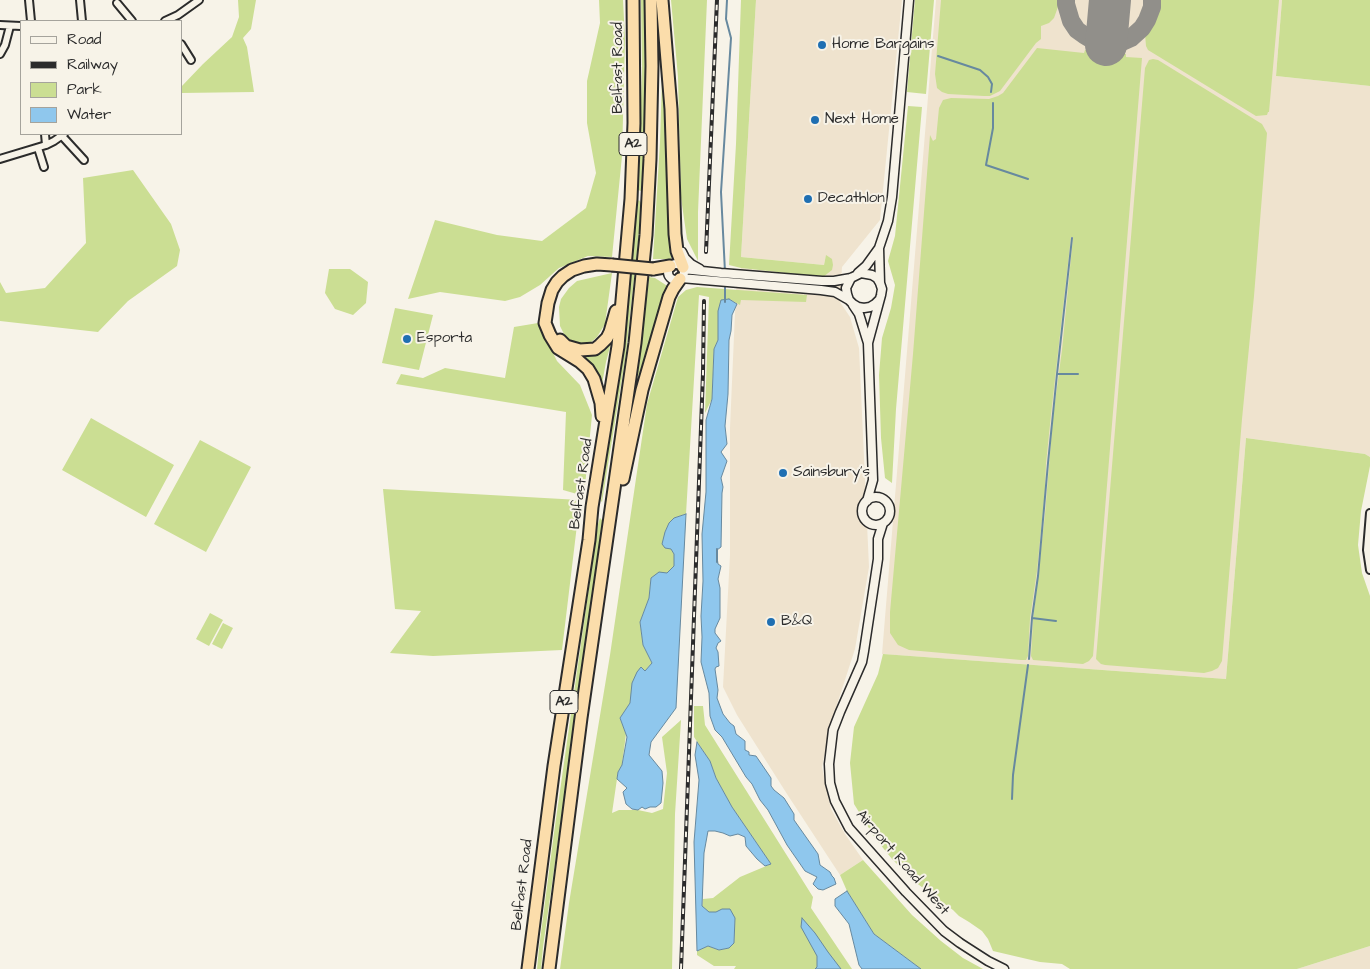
<!DOCTYPE html>
<html>
<head>
<meta charset="utf-8">
<style>
	body { margin:0 }
	#map { position:relative; width:1370px; height:969px; overflow:hidden; background:#f7f3e8; font-family:"Architects Daughter",sans-serif }
	canvas { display:block }
	.legend { position:absolute; left:20px; top:20px; width:162px; height:115px; box-sizing:border-box; background:#f7f3e8; border:1px solid #a5a39c; margin:0; padding:6px 9px; list-style:none; font-size:15px; color:#2b2b2b }
	.legend li { display:flex; align-items:center; gap:10px; height:25px }
	.legend b { width:25px; border:1px solid #a5a39c }
</style>
</head>
<body>
<div id="map">
<canvas width="1370" height="969"></canvas>
<ul class="legend">
<li><b style="height:6px;background:#f7f3e8"></b>Road</li>
<li><b style="height:6px;background:#2b2b2b"></b>Railway</li>
<li><b style="height:14px;background:#cbde93"></b>Park</li>
<li><b style="height:14px;background:#8fc7ed"></b>Water</li>
</ul>
</div>
<script>
const g = document.querySelector('canvas').getContext('2d');
g.lineJoin = 'round';
function paint(path, color) { g.fillStyle = color; g.fill(path, 'evenodd'); }
const shape = rows => new Path2D(rows.map(r => 'M' + r).join(''));
function stroke(path, color, width, dash) { g.strokeStyle = color; g.lineWidth = width; g.lineCap = dash ? 'butt' : 'round'; g.setLineDash(dash || []); g.stroke(path); }
function write(font, color, halo, rows, align = 'center') {
  g.font = font + ' "Architects Daughter",sans-serif'; g.lineWidth = 4; g.setLineDash([]); g.textBaseline = 'middle'; g.strokeStyle = halo; g.fillStyle = color; for (const [text, x, y, turn = 0] of rows) {
    g.save(); g.translate(x, y); g.rotate((+turn || 0) * Math.PI / 180); g.textAlign = isNaN(turn) ? turn : align; if (halo) g.strokeText(text, 0, 0); g.fillText(text, 0, 0); g.restore();
  }
}
paint(shape([
	[756,0,902,0,880,220,842,267,840,302,850,317,859,348,869,567,855,649,830,726,822,767,831,809,845,834,863,860,840,875,787,794,737,715,723,687,730,555,730,428,736,290,741,268,823,277,826,255,824,265,741,257],
	[936,0,1282,0,1276,76,1370,86,1370,457,1365,454,1246,438,1226,679,882,654],
	[1370,946,1370,969,1297,969]
]), '#efe3ce');
paint(shape([
	[238,0,256,0,251,29,243,38,247,47,254,92,181,93,181,87,203,64,232,37,239,17],
	[599,0,623,0,625,39,622,156,612,257,588,256,559,268,540,285,520,297,505,301,440,292,408,299,435,220,497,235,542,241,586,208,596,173,587,123,587,81,600,23],
	[641,0,646,0,647,71,644,163,641,191,638,190,642,69],
	[671,0,707,0,698,212,698,261,687,239,681,198,678,77],
	[741,0,756,0,741,257,824,265,826,255,832,259,833,265,832,270,823,277,741,268,729,265,736,144],
	[915,0,934,0,926,94,907,92],
	[941,0,1059,0,1059,4,1054,18,1049,23,1041,26,1041,39,1036,43,1000,91,990,96,984,96,948,94,942,92,937,88,935,74],
	[1161,0,1279,0,1269,112,1268,112,1267,115,1256,116,1148,50,1146,46,1145,34,1154,22,1158,13],
	[1282,0,1370,0,1370,86,1276,76],
	[661,48,666,77,672,254,671,259,653,259,660,142,662,79],
	[1037,48,1084,53,1085,50,1126,54,1126,57,1142,58,1093,656,1089,661,1083,664,1033,660,1031,656,1033,620,1045,514,1053,417,1062,350,1073,237,1071,237,1051,415,1046,464,1045,490,1037,571,1030,619,1028,656,1026,660,1021,660,909,650,898,645,890,633,890,612,913,354,930,135,933,141,936,139,939,108,943,100,951,98,989,99,998,96,1003,93],
	[1153,59,1158,60,1262,124,1267,133,1254,296,1242,419,1222,661,1218,668,1212,671,1204,673,1105,665,1101,664,1096,659,1145,68,1149,60],
	[908,106,922,107,896,409,892,483,885,478,881,438,879,375,882,338,891,308,895,285,888,261,895,236],
	[133,170,171,224,180,250,177,266,128,301,98,332,0,321,0,282,6,293,45,288,86,243,83,178],
	[639,200,641,203,639,232,626,354,602,502,601,501,628,303,637,202],
	[329,269,350,269,368,282,366,303,353,315,335,309,325,293],
	[612,273,605,324,597,337,590,343,576,344,566,338,560,326,559,307,561,299,569,288,577,281],
	[649,277,655,278,669,287,634,407],
	[697,287,807,295,806,302,741,300,740,305,729,299,718,311,718,340,714,349,712,399,705,413,709,297,699,295,686,514,674,518,669,524,665,532,665,548,671,548,674,554,674,566,667,573,651,578,649,598,640,622,643,645,652,663,645,671,641,667,630,703,620,718,626,734,622,765,618,772,612,813,619,810,638,810,652,813,663,809,667,773,662,737,681,720,675,814,672,969,560,969,569,903,610,655,647,404,678,297,686,290],
	[395,308,433,315,419,370,382,363],
	[538,323,557,361,580,385,592,415,584,496,563,490,566,412,396,384,401,374,423,378,445,368,505,378,514,327],
	[612,339,606,362,602,384,596,373,582,356,599,352],
	[91,418,174,465,146,517,62,470],
	[1246,438,1365,454,1370,457,1370,466,1361,511,1358,545,1362,573,1370,596,1370,946,1297,969,1070,969,1062,964,1040,962,993,951,988,939,982,931,969,922,959,916,953,910,915,882,892,859,875,838,854,804,850,763,854,727,878,674,883,654,1226,679],
	[200,440,251,467,206,552,154,524],
	[383,489,580,500,562,650,433,656,390,653,421,611,395,609],
	[600,518,603,521,602,532,543,947,541,969,537,969,539,948,554,833,598,524],
	[210,613,223,620,209,646,196,639],
	[223,623,233,628,222,649,212,644],
	[694,706,703,706,705,725,813,897,811,908,852,969,734,969,736,966,714,966,697,955,697,951,708,946,719,950,729,948,734,942,735,918,722,909,717,913,709,912,702,907,703,899,713,898,740,877,771,864,732,807,716,778,710,761,694,737],
	[863,860,912,915,941,941,963,958,983,969,921,969,874,934,847,891,840,875]
]), '#cbde93');
const water = shape([
	[729,299,737,304,732,315,731,331,729,340,728,394,725,426,727,444,721,452,727,461,721,478,723,487,722,493,721,547,717,550,717,557,718,564,721,566,718,579,720,588,720,618,715,629,715,633,721,641,718,643,716,648,718,652,719,666,716,667,715,669,718,690,717,698,723,714,730,723,734,726,736,734,745,741,745,750,749,752,749,755,756,756,771,778,771,786,774,790,784,798,794,814,794,820,818,854,820,865,830,872,832,876,834,878,836,884,823,890,818,889,813,884,817,877,805,871,787,845,768,810,760,800,752,784,746,777,722,737,715,730,710,716,709,693,701,662,702,637,701,616,703,581,702,534,706,492,706,420,712,399,714,349,718,340,718,311,721,300,729,299],
	[686,514,676,708,651,742,649,755,662,771,663,783,661,803,656,807,650,807,645,809,642,807,638,810,632,809,626,804,623,792,627,788,617,779,618,772,622,765,627,737,620,718,630,703,632,683,637,672,641,667,645,671,652,663,643,645,640,622,649,598,651,578,659,572,667,573,674,566,674,554,671,549,665,548,662,544,665,532,669,523,674,518,686,514],
	[697,742,710,761,716,778,732,807,771,864,765,866,757,859,746,846,745,837,738,834,730,836,723,833,715,831,708,831,704,853,702,906,709,912,716,912,722,909,730,909,735,918,734,943,729,948,719,950,708,946,697,951,694,842,699,780,695,755,697,742],
	[847,891,874,934,921,969,862,969,859,965,849,924,835,906,835,899,847,891],
	[802,918,815,933,828,952,841,969,815,969,817,967,817,956,801,927,802,918]
]);
paint(water, '#8fc7ed');
stroke(water, '#67899f', 1);
stroke(shape([
	[938,56,980,70,988,77,992,84,991,92],
	[993,103,993,128,986,165,1028,179],
	[1072,238,1057,374,1078,374],
	[725,272,721,192,731,38,726,19,727,0],
	[725,302,725,284],
	[717,562,717,549],
	[1056,621,1032,618,1038,576,1048,463,1057,374],
	[1029,659,1032,618],
	[1012,799,1013,775,1028,665]
]), '#67899f', 2);
stroke(shape([
	[1066,0,1066,4,1071,21,1077,30,1084,35,1094,41,1106,43,1122,42,1131,38,1142,28,1147,20,1152,7,1152,0]
]), '#918f8a', 18);
stroke(shape([
	[1106,45,1110,0]
]), '#918f8a', 42);
const minor = shape([
	[29,0,31,21],
	[80,0,82,21],
	[117,3,132,21],
	[165,21,178,15,199,0],
	[0,25,21,26],
	[181,44,191,60],
	[0,54,5,45,10,26],
	[45,134,46,145],
	[62,136,84,160],
	[38,148,44,167],
	[0,159,46,145,54,141,64,134],
	[1370,513,1367,550,1370,570]
]);
const tertiary = shape([
	[682,252,685,258,691,264,700,269],
	'668 272a8 8 0 1 1 16 0a8 8 0 1 1-16 0Z',
	[683,269,721,273,822,281,834,281,851,278,861,273,872,275,877,278,880,283,882,289,881,295,868,343,873,480,867,501],
	[858,273,866,266,879,248],
	[681,278,821,290,835,292,849,300,853,304,858,307,864,308,870,307,875,304,879,300],
	[880,283,879,248,888,221,892,197,909,0],
	[849,300,847,294,846,288,851,278],
	[853,305,859,314,868,343],
	'862 511a14 14 0 1 1 28 0a14 14 0 1 1-28 0Z',
	[883,523,878,539,878,559,864,651,862,662,840,712,833,730,829,764,830,783,835,801,849,828,906,892,944,931,960,943,988,961,1004,969]
]);
const trunk = shape([
	[662,0,671,109,675,234,677,251,683,267],
	[653,269,670,266],
	[560,340,566,346,580,350,595,349,600,345,607,338,610,332,616,311],
	[602,416,601,403,594,379,588,369,579,361,558,348,550,335,545,323,548,303,552,290,557,282,563,276,572,270,584,266,597,264,612,265],
	[623,479,642,390,669,297,673,289,680,279],
	[528,969,554,766,589,540,592,507,618,346,631,199,634,123,633,0],
	[549,969,581,718,635,343,646,235,650,159,652,66,651,0]
]);
stroke(minor, '#2b2b2b', 10);
stroke(tertiary, '#2b2b2b', 11);
stroke(trunk, '#2b2b2b', 15);
stroke(minor, '#f7f3e8', 6);
stroke(tertiary, '#f7f3e8', 8);
stroke(trunk, '#fbddab', 11);
const rail = shape([
	[706,252,717,0],
	[681,969,703,373,704,301]
]);
stroke(rail, '#2b2b2b', 4);
stroke(rail, '#f7f3e8', 2, [5.5]);
const trunkBridge = shape([
	[612,265,653,269]
]);
stroke(trunkBridge, '#2b2b2b', 15, []);
stroke(trunkBridge, '#fbddab', 11);
for (const [x, y, r, color] of [
	[822,45,5,"#1f6fb2"],
	[815,120,5,"#1f6fb2"],
	[808,199,5,"#1f6fb2"],
	[407,339,5,"#1f6fb2"],
	[783,473,5,"#1f6fb2"],
	[771,622,5,"#1f6fb2"]
]) { const dot = new Path2D(); dot.arc(x, y, r, 0, 2 * Math.PI); g.fillStyle = color; g.fill(dot); stroke(dot, '#f7f3e8', 2); }
for (const [x, y, w] of [
	[633,144,28],
	[564,702,28]
]) { const box = new Path2D(); box.roundRect(x - w / 2, y - 11.5, w, 23, 4); g.fillStyle = '#f7f3e8'; g.fill(box); stroke(box, '#2b2b2b', 1); }
write('bold 14px', '#2b2b2b', null, [
	["A2",633,144],
	["A2",564,702]
]);
write('15px', '#2b2b2b', '#f7f3e8', [
	["Home Bargains",832,45],
	["Next Home",825,120],
	["Decathlon",818,199],
	["Esporta",417,339],
	["Sainsbury's",793,473],
	["B&Q",781,622]
], 'left');
write('15px', '#2b2b2b', '#f7f3e8', [
	["Belfast Road",619,68,-90],
	["Belfast Road",582,484,-82],
	["Airport Road West",902,863,49],
	["Belfast Road",523,885,-83]
]);
</script>
</body>
</html>
